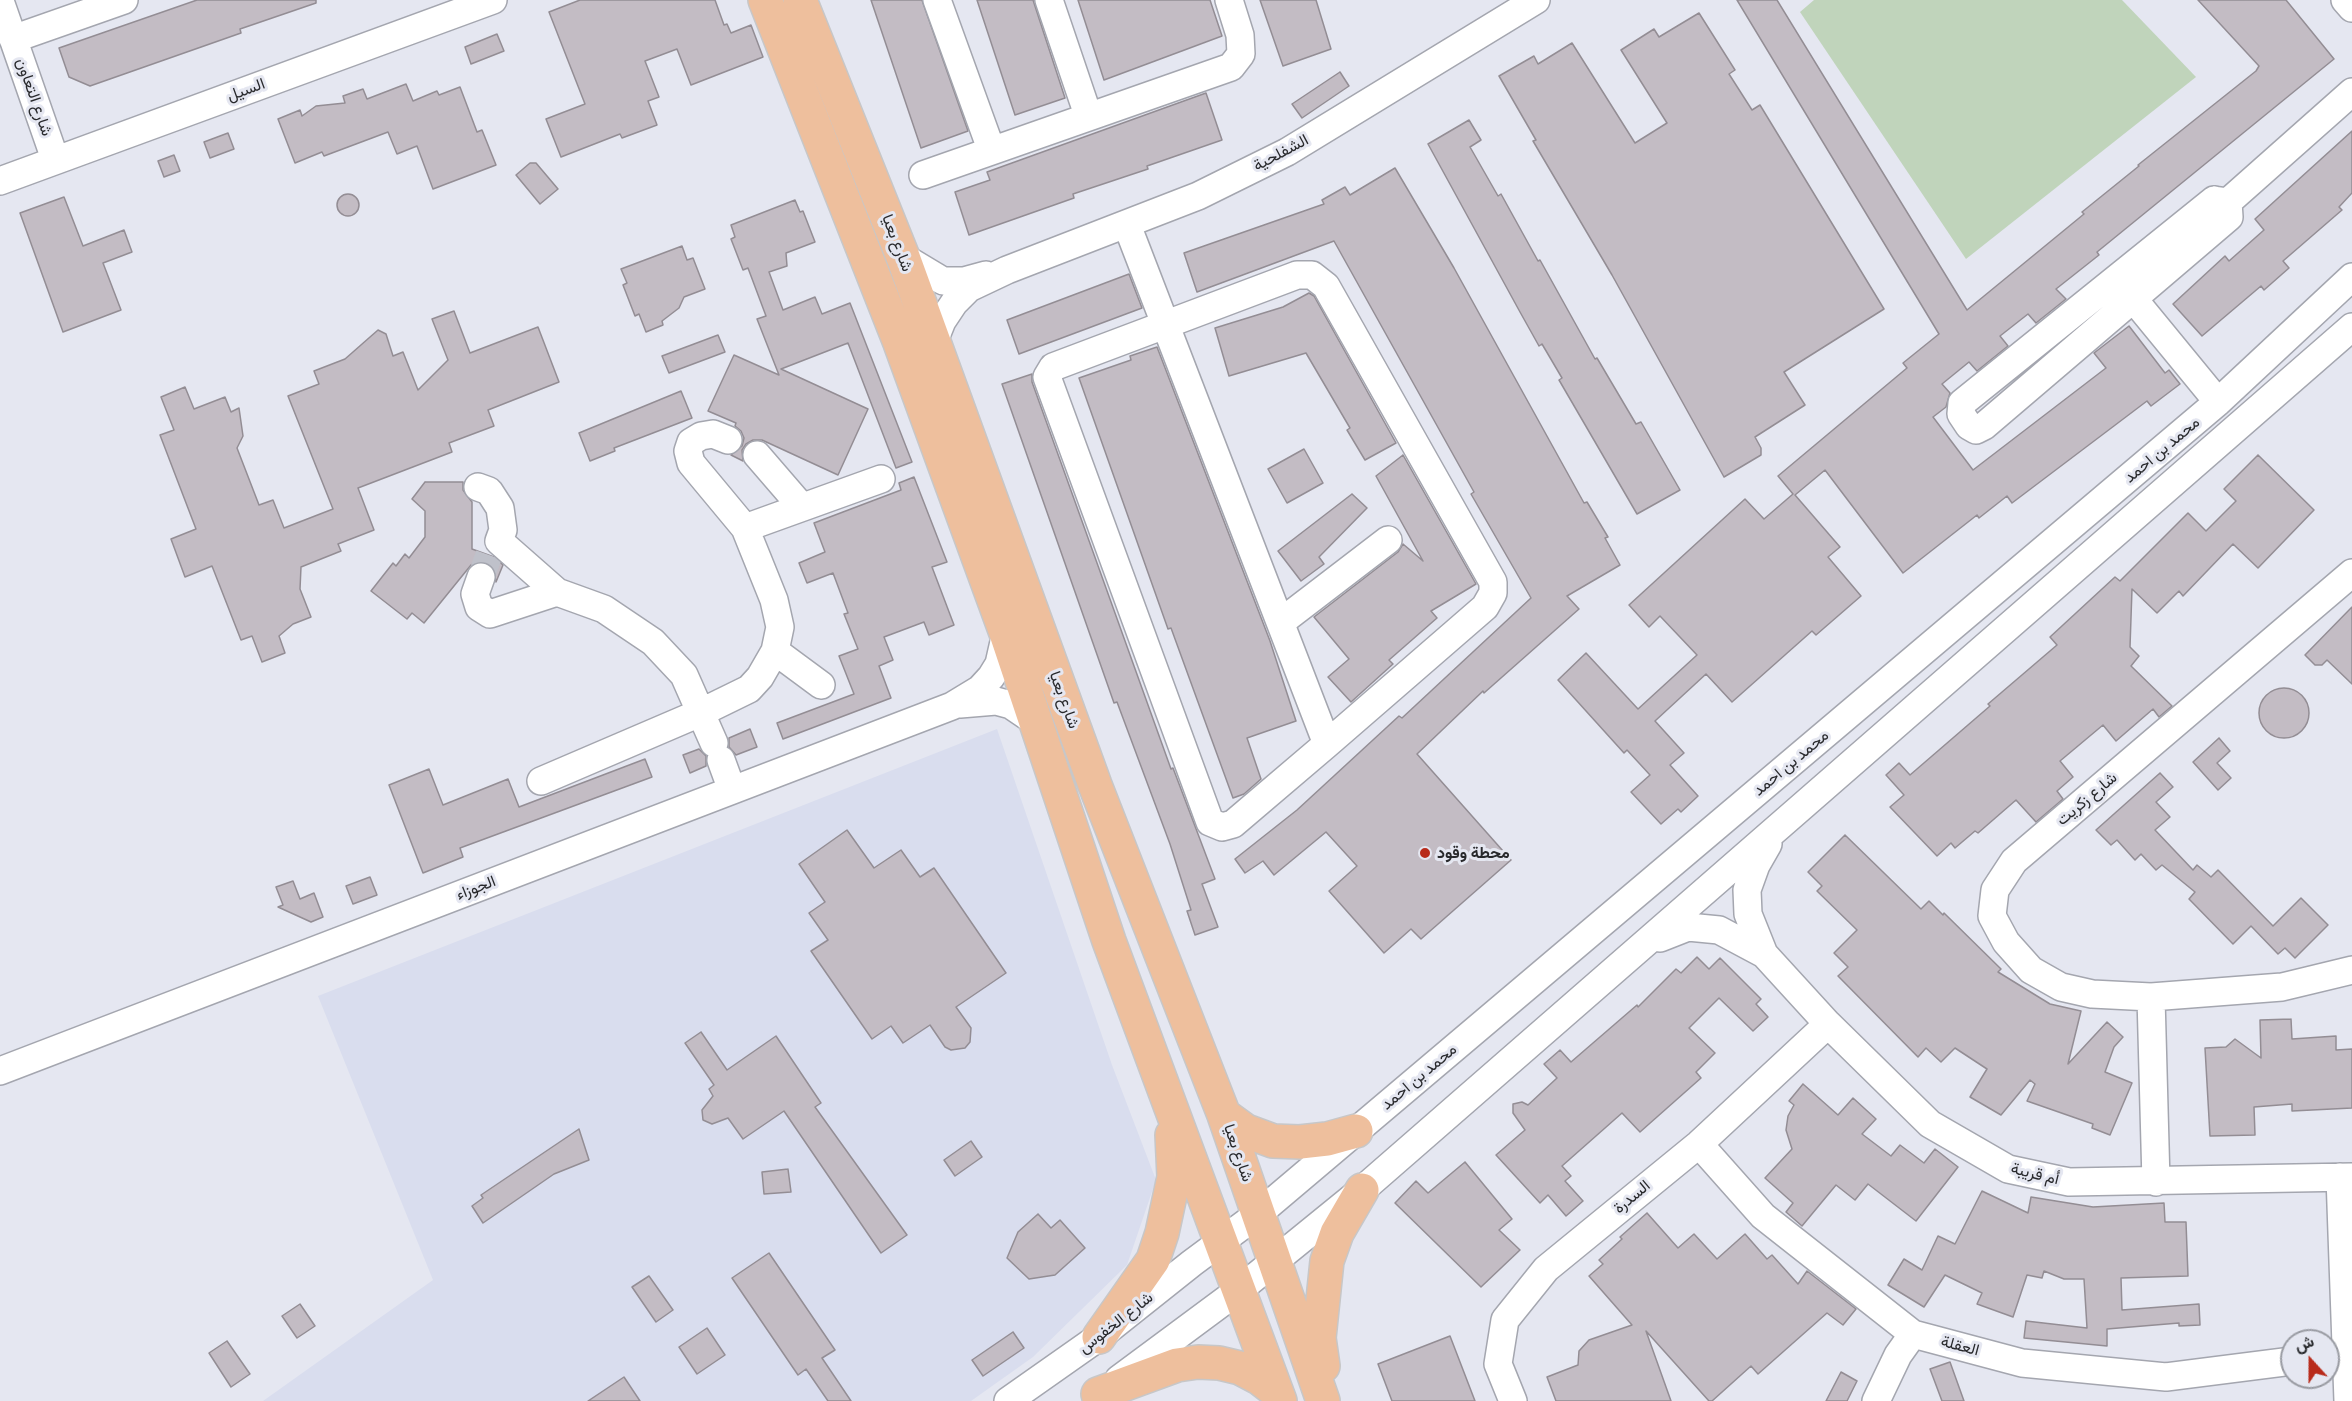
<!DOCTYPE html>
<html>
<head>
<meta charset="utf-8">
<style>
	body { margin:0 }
	#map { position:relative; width:2352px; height:1401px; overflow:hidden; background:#e5e7f1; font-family:Cabin,Vazirmatn,sans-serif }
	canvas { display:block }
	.north { position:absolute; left:2280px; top:1329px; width:60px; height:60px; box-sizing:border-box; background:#e5e7f1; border:2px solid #999ba2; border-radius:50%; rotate:339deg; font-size:16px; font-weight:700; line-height:24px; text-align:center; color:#28292c }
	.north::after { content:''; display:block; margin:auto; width:21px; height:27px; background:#b82b1b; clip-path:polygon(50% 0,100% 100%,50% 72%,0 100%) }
</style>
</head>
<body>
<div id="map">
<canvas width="2352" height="1401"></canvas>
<div class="north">ش</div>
</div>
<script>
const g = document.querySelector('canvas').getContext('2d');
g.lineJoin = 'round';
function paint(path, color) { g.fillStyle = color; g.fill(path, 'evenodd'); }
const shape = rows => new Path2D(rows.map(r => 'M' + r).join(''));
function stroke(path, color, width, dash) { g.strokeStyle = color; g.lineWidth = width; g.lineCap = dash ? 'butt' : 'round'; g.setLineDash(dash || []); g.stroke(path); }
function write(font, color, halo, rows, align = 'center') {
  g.font = font + ' Cabin,Vazirmatn,sans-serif'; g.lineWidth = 6; g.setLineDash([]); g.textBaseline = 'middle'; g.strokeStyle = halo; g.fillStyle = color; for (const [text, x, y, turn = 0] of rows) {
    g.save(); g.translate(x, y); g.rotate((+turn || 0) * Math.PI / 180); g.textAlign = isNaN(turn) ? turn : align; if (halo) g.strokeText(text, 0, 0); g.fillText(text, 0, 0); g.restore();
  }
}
paint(shape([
	[997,729,1112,1065,1156,1180,1127,1265,1033,1357,971,1401,263,1401,433,1280,318,996]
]), '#d9ddee');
paint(shape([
	[1814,0,2122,0,2196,77,1966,259,1800,12]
]), '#c0d4bb');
const building = shape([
	[197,0,316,0,316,3,240,29,241,33,90,86,69,77,59,48,197,0],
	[580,0,715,0,724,25,727,24,731,33,751,25,763,57,691,85,677,49,645,61,659,97,648,101,657,125,622,138,620,134,561,157,546,119,585,104,549,12,580,0],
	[871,0,922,0,968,131,921,148,871,0],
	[977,0,1033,0,1065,98,1015,115,977,0],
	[1078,0,1210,0,1222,36,1104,80,1078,0],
	[1260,0,1316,0,1331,49,1283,66,1260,0],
	[1737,0,1777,0,1967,310,2084,214,2082,212,2139,166,2138,165,2256,71,2259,66,2198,0,2286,0,2334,59,2097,252,2099,255,2056,289,2066,299,2036,323,2028,314,2000,336,2008,346,1977,371,1969,362,1942,384,1950,393,1946,407,1933,417,1973,470,2106,368,2094,353,2129,326,2165,373,2169,370,2180,384,2151,406,2147,401,2012,503,2007,496,1979,518,1977,515,1903,573,1825,470,1795,495,1840,547,1828,557,1861,596,1816,635,1812,631,1732,702,1706,674,1655,721,1684,753,1670,765,1698,796,1681,812,1678,809,1661,824,1631,792,1650,775,1627,750,1624,753,1558,680,1586,653,1638,709,1697,655,1660,616,1649,627,1629,605,1745,499,1764,519,1793,494,1778,476,1907,368,1903,363,1939,334,1737,0],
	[1699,13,1735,70,1729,74,1752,110,1760,105,1884,309,1784,372,1805,405,1755,437,1761,448,1761,455,1724,477,1612,275,1533,141,1536,140,1499,76,1534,56,1538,64,1572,43,1635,143,1667,123,1621,50,1654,29,1659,37,1699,13],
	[497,34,504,51,471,64,465,47,497,34],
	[1340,72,1349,86,1302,118,1292,104,1340,72],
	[406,84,413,101,437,91,439,95,460,87,477,132,482,130,496,165,433,189,417,146,397,154,388,132,324,156,322,152,295,163,278,119,300,110,302,116,316,106,345,103,343,96,363,89,367,99,406,84],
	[1206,93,1222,140,1147,166,1148,169,1073,194,1074,198,969,235,955,192,990,180,987,172,1206,93],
	[1469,120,1481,140,1470,147,1498,196,1501,194,1538,261,1540,260,1595,359,1597,358,1636,424,1641,422,1680,490,1637,514,1559,380,1562,378,1542,344,1539,346,1520,312,1428,144,1469,120],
	[2352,131,2352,193,2339,207,2342,210,2283,261,2289,268,2264,290,2261,286,2202,336,2173,304,2225,256,2229,261,2264,230,2255,219,2352,131],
	[228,133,234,149,210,158,204,142,228,133],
	[174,155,180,171,164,177,158,161,174,155],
	[530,163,536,163,558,189,540,204,516,175,530,163],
	[1395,168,1454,268,1584,503,1587,502,1608,537,1605,538,1620,565,1567,596,1579,609,1484,693,1483,691,1417,754,1511,860,1421,939,1411,929,1384,953,1329,891,1357,866,1326,832,1274,875,1263,861,1245,873,1235,859,1297,810,1399,716,1402,718,1531,598,1471,494,1474,492,1334,241,1197,292,1184,253,1324,204,1322,200,1345,187,1350,195,1395,168],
	'337 205a11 11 0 1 1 22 0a11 11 0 1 1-22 0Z',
	[64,197,83,246,124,230,132,252,103,263,121,310,63,332,20,213,64,197],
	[795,200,800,212,803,211,815,242,786,253,787,266,769,272,783,310,815,297,822,314,850,303,912,462,896,468,848,343,781,369,868,409,838,475,762,440,753,440,746,444,742,450,743,461,731,455,742,446,744,438,741,431,735,426,736,423,708,411,734,355,779,375,757,319,766,316,748,268,743,270,731,239,735,237,731,225,795,200],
	[682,246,687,260,693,258,705,289,684,297,679,308,662,321,663,325,646,332,639,314,635,316,623,285,627,283,621,269,682,246],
	[1129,274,1142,308,1019,354,1007,320,1129,274],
	[1309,293,1314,296,1396,443,1365,460,1347,430,1350,428,1306,353,1229,376,1215,328,1283,307,1309,293],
	[454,311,470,353,538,327,559,382,488,410,494,426,449,443,452,452,358,488,374,530,338,544,341,551,301,567,300,589,311,617,293,624,279,636,285,653,262,662,252,636,241,640,212,566,185,577,171,539,196,529,160,435,174,430,161,397,185,387,194,409,225,397,231,412,239,408,243,436,237,448,259,505,273,500,284,528,333,509,288,396,319,384,314,371,345,359,378,330,386,334,393,356,403,352,418,390,448,360,432,319,454,311],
	[718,335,725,352,669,373,662,356,718,335],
	[1157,347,1270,641,1296,721,1247,738,1261,779,1244,794,1233,798,1171,628,1168,629,1079,378,1131,360,1130,356,1157,347],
	[1032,374,1032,382,1171,769,1173,768,1215,879,1202,884,1218,927,1195,935,1187,911,1191,910,1170,844,1117,702,1114,703,1002,384,1032,374],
	[681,391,692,418,614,448,615,451,590,461,579,433,681,391],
	[1304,449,1323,483,1287,503,1268,469,1304,449],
	[1403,455,1476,584,1431,611,1437,618,1389,660,1393,664,1351,702,1328,677,1349,659,1314,617,1398,552,1403,544,1423,561,1376,476,1403,455],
	[2258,455,2314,510,2258,568,2233,544,2183,596,2179,591,2157,613,2132,589,2130,647,2139,656,2131,666,2172,706,2159,717,2153,709,2116,741,2103,725,2060,761,2073,777,2057,791,2063,799,2036,822,2016,800,1978,833,1975,831,1955,848,1951,843,1937,856,1890,807,1904,795,1886,775,1899,763,1910,775,1990,706,1988,704,2057,645,2050,637,2115,577,2120,581,2188,513,2206,531,2236,501,2224,489,2258,455],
	[914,477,947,562,932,567,954,625,929,635,924,622,884,637,893,660,879,666,891,698,783,739,777,723,854,694,839,656,858,649,844,614,848,613,833,573,807,583,799,563,825,552,814,523,901,490,899,483,914,477],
	[425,482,463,482,463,490,472,502,472,549,494,557,503,565,496,582,493,567,487,562,479,561,471,565,424,623,412,613,407,619,371,591,393,563,396,566,405,554,409,558,425,537,425,511,412,499,425,482],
	[1352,494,1367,508,1319,557,1324,564,1301,581,1278,551,1352,494],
	[2352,607,2352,684,2327,660,2322,665,2315,665,2305,655,2352,607],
	'2259 713a25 25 0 1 1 50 0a25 25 0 1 1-50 0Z',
	[750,729,757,747,736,755,729,747,729,738,750,729],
	[2219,738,2230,751,2217,763,2231,778,2218,790,2193,762,2219,738],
	[699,749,706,756,706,766,690,773,683,755,699,749],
	[645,759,652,777,460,848,463,857,423,873,389,785,429,769,443,805,508,779,519,807,645,759],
	[2160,773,2173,787,2156,802,2170,817,2155,830,2193,870,2197,865,2211,877,2218,870,2273,926,2301,898,2328,925,2295,958,2285,948,2278,954,2251,926,2233,944,2189,899,2195,892,2162,865,2156,870,2141,854,2135,860,2117,840,2111,845,2096,830,2160,773],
	[847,830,874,868,901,850,920,877,934,868,1006,973,956,1007,971,1028,970,1042,965,1048,951,1050,945,1047,930,1025,903,1043,891,1026,872,1039,811,951,828,940,809,913,825,902,799,864,847,830],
	[1845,835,1921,909,1929,901,1943,915,1944,913,2001,969,1998,972,2050,1004,2081,1011,2068,1064,2107,1022,2123,1037,2114,1047,2105,1072,2132,1083,2110,1135,2092,1128,2093,1124,2027,1101,2035,1084,2030,1080,2001,1115,1970,1097,1987,1069,1955,1048,1941,1062,1926,1048,1918,1057,1838,976,1848,967,1834,953,1857,930,1817,891,1822,886,1808,872,1845,835],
	[370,877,377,895,353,904,346,886,370,877],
	[293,881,300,899,314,893,323,917,311,922,278,907,283,905,276,887,293,881],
	[1697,957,1709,969,1720,958,1761,999,1756,1004,1768,1017,1753,1031,1719,998,1689,1028,1715,1053,1696,1072,1701,1078,1640,1132,1622,1113,1562,1166,1571,1176,1565,1181,1583,1201,1566,1216,1548,1195,1540,1203,1496,1155,1525,1130,1513,1113,1513,1104,1522,1102,1528,1105,1557,1078,1544,1064,1560,1050,1571,1062,1637,1005,1638,1007,1676,969,1681,973,1697,957],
	[2291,1019,2292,1039,2336,1036,2336,1050,2352,1049,2352,1108,2292,1111,2292,1104,2254,1107,2255,1135,2210,1136,2205,1048,2226,1047,2235,1039,2261,1058,2260,1020,2291,1019],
	[701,1032,727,1070,776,1036,821,1103,815,1107,907,1235,881,1253,784,1111,743,1139,728,1118,712,1124,703,1120,702,1110,713,1096,709,1089,714,1085,685,1043,701,1032],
	[1803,1084,1838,1115,1853,1098,1876,1119,1862,1134,1891,1156,1900,1145,1924,1163,1935,1149,1958,1167,1916,1221,1868,1184,1855,1200,1836,1185,1802,1226,1786,1212,1793,1203,1765,1178,1792,1149,1786,1130,1788,1116,1794,1105,1789,1101,1803,1084],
	[579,1129,589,1160,554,1174,483,1223,472,1206,483,1198,481,1195,579,1129],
	[971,1141,982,1157,955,1176,944,1160,971,1141],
	[1465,1162,1512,1219,1499,1230,1520,1250,1481,1287,1395,1203,1416,1181,1428,1193,1465,1162],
	[788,1169,791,1192,764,1194,762,1172,788,1169],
	[1982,1191,2028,1213,2031,1197,2093,1207,2164,1203,2165,1222,2186,1222,2188,1276,2121,1278,2122,1310,2199,1304,2200,1325,2179,1326,2179,1323,2107,1329,2107,1346,2024,1338,2026,1321,2087,1328,2084,1279,2064,1279,2044,1271,2042,1278,2027,1275,2013,1317,1977,1304,1982,1293,1945,1275,1924,1307,1888,1285,1904,1259,1922,1270,1938,1236,1955,1244,1982,1191],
	[1647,1213,1678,1248,1694,1234,1717,1259,1745,1234,1767,1259,1772,1255,1798,1284,1807,1271,1856,1309,1843,1325,1827,1313,1758,1374,1751,1366,1712,1401,1709,1401,1646,1331,1671,1401,1556,1401,1547,1377,1578,1365,1579,1351,1589,1340,1632,1325,1589,1276,1603,1264,1599,1260,1622,1239,1620,1237,1647,1213],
	[1038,1214,1051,1228,1060,1220,1085,1248,1055,1275,1029,1279,1007,1258,1018,1232,1038,1214],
	[769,1253,835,1350,822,1358,851,1401,828,1401,806,1369,798,1375,732,1278,769,1253],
	[649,1276,673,1310,656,1322,632,1287,649,1276],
	[300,1304,315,1326,297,1338,282,1316,300,1304],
	[707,1328,725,1355,697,1374,679,1347,707,1328],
	[1013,1332,1024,1348,983,1376,972,1360,1013,1332],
	[1450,1336,1475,1401,1392,1401,1378,1364,1450,1336],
	[227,1341,250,1374,231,1387,209,1353,227,1341],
	[1950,1362,1964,1401,1942,1401,1930,1369,1950,1362],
	[1841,1372,1857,1381,1847,1401,1826,1401,1841,1372],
	[624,1377,640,1401,588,1401,624,1377]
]);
paint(building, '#c3bcc4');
stroke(building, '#938d94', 1.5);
stroke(shape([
	[481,577,489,555]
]), '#bfc1ca', 27, [27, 14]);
const minor = shape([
	[937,0,991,149],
	[1049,0,1088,115],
	[2345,0,2352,8],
	[0,1,55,159],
	[13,39,124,0],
	[923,175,1231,67,1241,54,1240,35,1229,0],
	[0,181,493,0],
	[2214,200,2228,202,2229,217,1984,426,1976,430,1969,426,1961,414,1962,403,2214,200],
	[2228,202,2352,92],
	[1127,225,1327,744],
	[903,257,943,281,964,281,986,275],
	[1297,275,1312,275,1326,286,1493,582,1493,593,1485,607,1327,744,1233,824,1222,827,1210,822,1047,377,1053,367,1297,275],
	[2122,285,2218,402],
	[934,341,942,321,954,303,969,288,1007,270,1198,196,1287,152,1536,0],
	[728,440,713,434,701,436,691,442,688,451,691,463,745,528,881,479],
	[757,455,801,506],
	[478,487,489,491,500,508,503,530,499,541,557,592,604,609,653,642,684,675,714,743],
	[2352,573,2014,861,1995,890,1992,916,2006,942,2031,970,2061,987,2092,994,2151,997,2282,987,2352,970],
	[481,577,475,594,479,607,490,614,557,592],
	[1281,622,1388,540],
	[775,651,821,685],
	[960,704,996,701,1011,705,1036,722],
	[721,760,732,790],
	[541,781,702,712,749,689,760,677,775,651,780,627,774,600,745,528],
	[1768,844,1756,865,1747,890,1748,914,1764,954,1828,1024,1930,1124,2008,1169,2069,1182,2352,1177],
	[1660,938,1688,927,1719,930,1764,954],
	[2151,997,2156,1182],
	[0,1071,952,706,980,689,991,677,999,664,1006,633],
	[1699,1144,1763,1216,1913,1334,2022,1363,2166,1377,2292,1361],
	[2340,1177,2348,1401],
	[1119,1379,1239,1290,1362,1190,2352,327],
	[1008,1401,1099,1337,1192,1263,1258,1214,2218,402,2352,277],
	[1513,1401,1498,1364,1505,1320,1546,1269,1699,1144,1828,1024],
	[1876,1401,1898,1355,1913,1334]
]);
const major = shape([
	[765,0,900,343,1006,633,1109,941,1280,1401],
	[800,0,903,257,1095,785,1224,1115,1323,1401],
	[1224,1115,1246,1131,1273,1141,1300,1142,1327,1139,1356,1131],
	[1099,1337,1153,1260,1162,1233,1174,1177,1172,1135],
	[1323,1366,1319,1338,1327,1261,1337,1233,1362,1190],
	[1098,1394,1177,1365,1198,1362,1219,1363,1240,1368,1259,1378,1276,1391]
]);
stroke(minor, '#a4a6af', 30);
stroke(major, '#c7c7c8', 36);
stroke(minor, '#fff', 27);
stroke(major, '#eebf9d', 33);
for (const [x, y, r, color] of [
	[1425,853,6,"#b82b1b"]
]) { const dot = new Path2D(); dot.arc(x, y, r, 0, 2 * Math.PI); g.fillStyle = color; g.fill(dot); stroke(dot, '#e5e7f1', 2); }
write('16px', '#28292c', '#e5e7f1', [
	["السيل",246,90,-20],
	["شارع التعاون",34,97,71],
	["الشفلحية",1281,153,-28],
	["شارع بعيا",897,243,69],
	["محمد بن احمد",2162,450,-40],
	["شارع بعيا",1064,700,70],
	["محمد بن احمد",1791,763,-40],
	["شارع زكريت",2087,799,-40],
	["الجوزاء",476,888,-21],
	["محمد بن احمد",1419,1077,-40],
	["شارع بعيا",1238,1153,71],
	["أم قريبة",2035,1174,14],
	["السدرة",1632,1197,-40],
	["شارع الخفوس",1116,1323,-38],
	["العقلة",1960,1346,15]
]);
write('bold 16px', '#28292c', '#e5e7f1', [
	["محطة وقود",1437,853]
], 'left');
</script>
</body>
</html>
